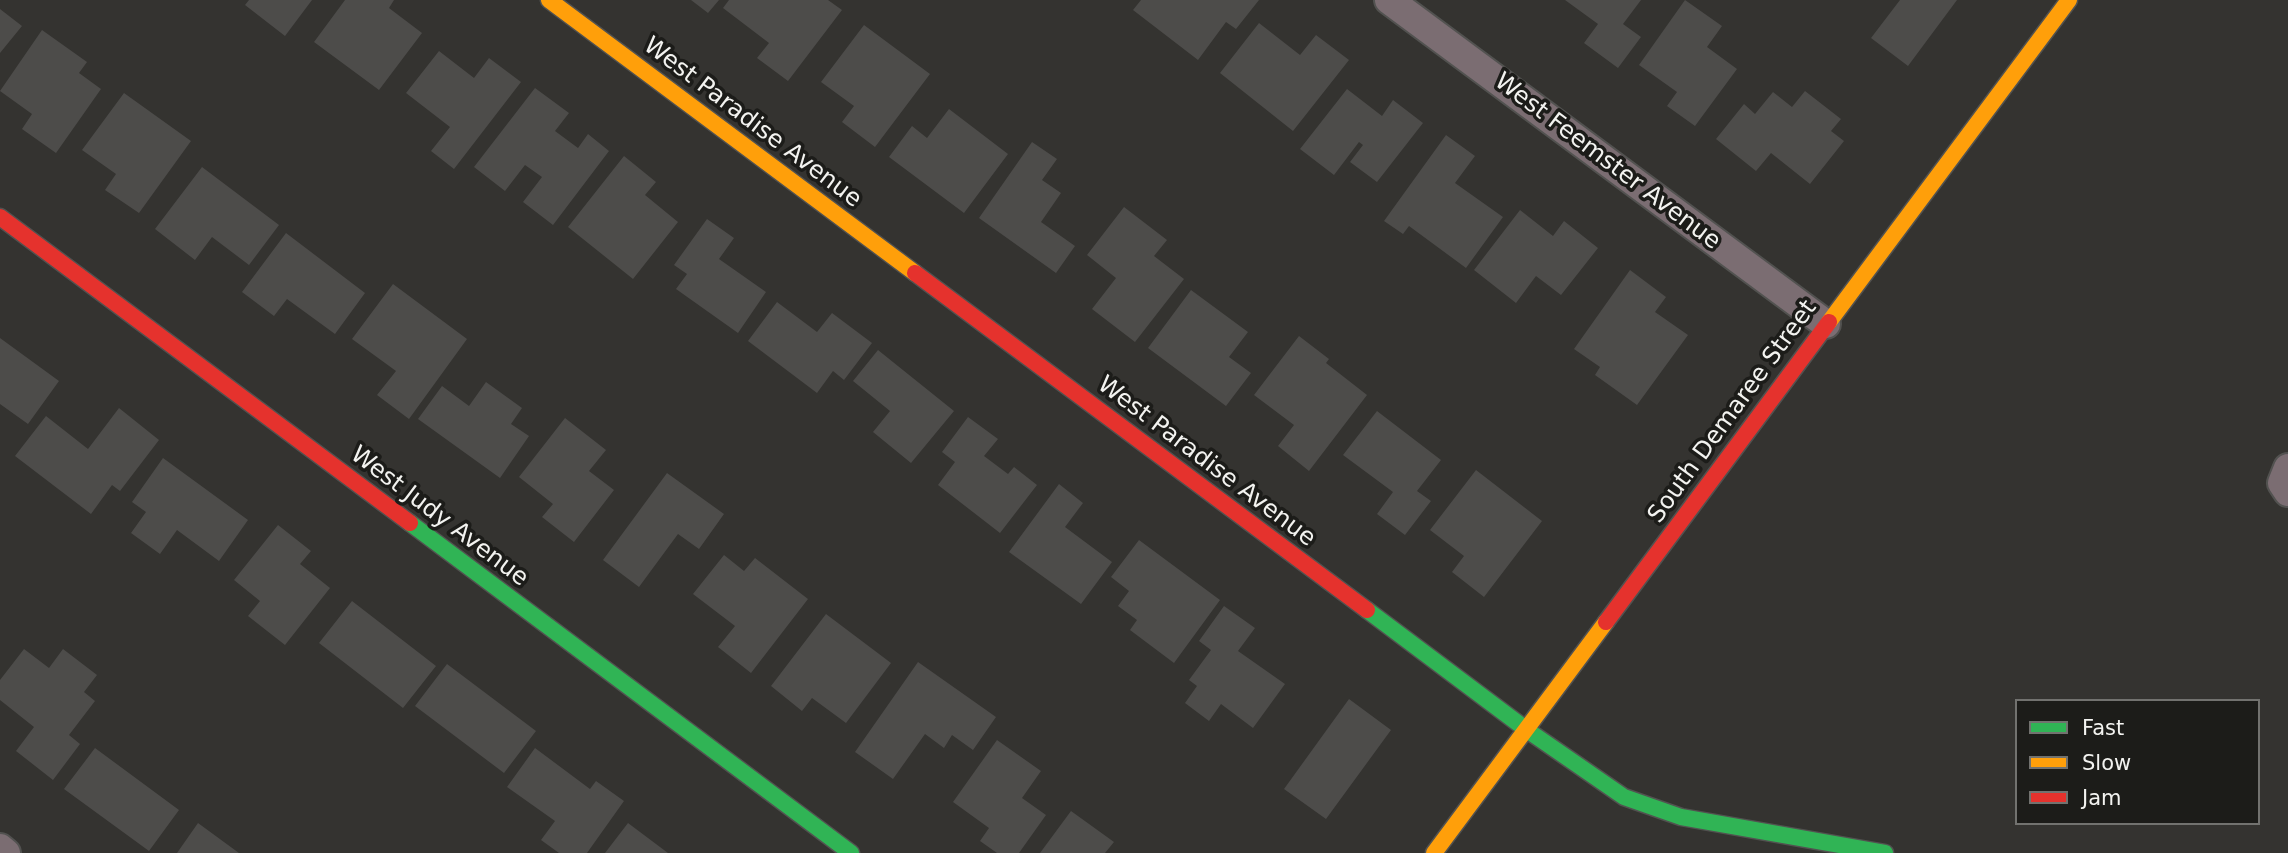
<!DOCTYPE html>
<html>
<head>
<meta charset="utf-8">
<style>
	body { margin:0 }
	#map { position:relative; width:2288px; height:853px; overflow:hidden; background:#343330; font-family:"DejaVu Sans",sans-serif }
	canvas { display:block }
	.legend { position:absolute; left:2015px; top:699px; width:245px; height:126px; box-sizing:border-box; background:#1c1c19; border:2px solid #72726f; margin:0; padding:9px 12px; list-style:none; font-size:21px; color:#f3f3f0 }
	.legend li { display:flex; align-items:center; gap:14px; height:35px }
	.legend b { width:35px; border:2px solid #72726f }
</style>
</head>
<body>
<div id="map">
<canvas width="2288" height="853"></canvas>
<ul class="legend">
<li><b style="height:9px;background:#30b455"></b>Fast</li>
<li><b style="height:9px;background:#ff9f0a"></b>Slow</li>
<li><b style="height:9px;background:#e5322d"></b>Jam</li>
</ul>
</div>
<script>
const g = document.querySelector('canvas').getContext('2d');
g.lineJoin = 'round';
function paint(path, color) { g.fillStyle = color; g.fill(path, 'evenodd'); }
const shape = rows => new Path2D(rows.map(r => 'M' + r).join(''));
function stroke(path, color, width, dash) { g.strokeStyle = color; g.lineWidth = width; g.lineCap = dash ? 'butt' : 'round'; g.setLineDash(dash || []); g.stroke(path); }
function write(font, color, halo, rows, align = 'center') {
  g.font = font + ' "DejaVu Sans",sans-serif'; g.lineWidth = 7; g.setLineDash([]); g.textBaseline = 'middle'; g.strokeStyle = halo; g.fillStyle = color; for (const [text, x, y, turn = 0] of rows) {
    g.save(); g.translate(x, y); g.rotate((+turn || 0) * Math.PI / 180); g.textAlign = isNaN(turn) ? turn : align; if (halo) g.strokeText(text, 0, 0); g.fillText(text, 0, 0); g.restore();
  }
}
paint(shape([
	[249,0,312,0,285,36,245,5],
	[345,0,394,0,389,8,422,33,379,90,314,42],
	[691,0,719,0,708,13],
	[729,0,828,0,842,10,788,81,757,58,769,43,723,8],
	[1141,0,1259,0,1236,29,1226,22,1198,60,1133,10],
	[1565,0,1641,0,1623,24,1641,37,1618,68,1584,43,1598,24],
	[1685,0,1722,26,1707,47,1737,69,1695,126,1667,106,1677,92,1639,65],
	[1900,0,1957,0,1908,66,1871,38],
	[0,9,22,26,0,53],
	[1259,23,1300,55,1316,35,1349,60,1293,131,1220,73],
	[864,25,930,74,875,147,842,122,854,106,821,82],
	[42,30,87,62,79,73,101,89,56,153,22,129,32,114,0,91],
	[439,51,474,78,489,58,521,82,454,169,431,151,450,127,406,93],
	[535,88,569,113,555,131,578,148,588,134,609,151,553,225,523,202,542,177,525,165,505,191,474,167],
	[1347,89,1382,116,1393,100,1423,123,1377,182,1350,162,1363,145,1359,142,1334,175,1300,149],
	[1805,91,1841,119,1831,131,1844,141,1810,184,1771,153,1756,171,1716,139,1744,104,1755,114,1773,92,1792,107],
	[124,93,191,141,139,213,105,190,116,174,82,150],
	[949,109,1008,154,964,213,889,157,912,126,927,138],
	[1446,135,1475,156,1455,183,1503,217,1466,268,1409,226,1403,234,1384,221],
	[1032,142,1057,159,1042,180,1061,193,1041,222,1075,246,1056,273,979,218],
	[624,156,656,182,645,195,678,222,633,279,568,227],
	[202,167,279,225,249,265,212,237,195,260,155,229],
	[1124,207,1167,240,1154,256,1184,279,1135,342,1092,309,1116,278,1087,255],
	[1520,210,1553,236,1564,221,1598,248,1561,295,1536,276,1516,303,1474,270],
	[707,219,734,238,719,259,766,292,738,333,676,289,687,274,674,265],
	[286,233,365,293,335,334,287,299,274,316,242,292],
	[1630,270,1666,297,1655,312,1688,335,1637,405,1595,375,1600,367,1574,349],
	[393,284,467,339,409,419,377,395,396,371,352,339],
	[1191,290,1248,332,1229,357,1251,373,1226,406,1148,348],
	[777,302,817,332,832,313,872,343,844,380,833,371,817,393,748,341],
	[1299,336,1329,359,1326,363,1367,395,1309,471,1278,446,1294,425,1254,395],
	[0,338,59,381,28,424,0,404],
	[878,350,954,411,911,463,873,432,890,411,853,381],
	[486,382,522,408,511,424,529,436,500,478,418,419,442,386,469,406],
	[119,408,159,440,120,491,112,485,91,514,15,456,46,416,88,449],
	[1377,411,1441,460,1417,491,1431,501,1405,535,1377,514,1393,492,1343,455],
	[968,417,998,439,984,456,1008,474,1014,467,1037,485,1000,533,938,485,955,462,942,452],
	[565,418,606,450,589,471,614,490,574,542,542,517,553,504,519,477],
	[163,458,248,520,219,561,177,530,160,554,131,533,146,512,132,502],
	[1476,470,1542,521,1484,597,1452,572,1464,556,1430,530],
	[667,473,724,514,699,549,678,534,639,587,603,560],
	[1059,484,1083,503,1065,527,1112,562,1081,604,1009,552],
	[278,525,311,551,300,564,330,588,285,645,248,616,260,601,234,580],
	[1139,540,1220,600,1174,663,1130,630,1137,620,1118,606,1129,591,1111,577],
	[724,555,744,571,755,558,808,599,751,673,718,647,735,626,693,594],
	[352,601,436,666,403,708,319,643],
	[1224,606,1255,628,1238,651,1285,684,1253,728,1221,704,1209,721,1185,703,1197,686,1189,680,1211,650,1199,641],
	[826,614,891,663,846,723,812,698,802,711,771,686],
	[24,649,49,668,63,649,97,675,84,692,95,701,69,735,80,744,53,780,16,751,34,727,0,700,0,680],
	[918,662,996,717,973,750,952,735,944,748,925,734,893,779,855,752],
	[447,664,536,731,504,773,415,706],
	[1349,699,1391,730,1326,819,1284,789],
	[997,740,1041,771,1022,798,1046,815,1019,853,997,853,980,841,989,828,953,802],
	[95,748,179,810,149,851,64,789],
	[535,748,590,789,596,781,624,801,587,853,559,853,541,840,555,821,507,787],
	[1071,811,1114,842,1105,853,1040,853],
	[198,823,239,853,177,853],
	[628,823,668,853,605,853]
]), '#4d4c4a');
const street = shape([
	[1389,0,1826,324],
	[2288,468,2282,483,2288,492],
	[0,848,6,853]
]);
const fast = shape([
	[410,523,851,853],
	[1367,610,1527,730,1624,797,1681,817,1885,853]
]);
const slow = shape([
	[549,0,915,273],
	[1829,322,2069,0],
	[1434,853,1606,622]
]);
const jam = shape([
	[0,217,410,523],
	[915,273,1367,610],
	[1606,622,1829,322]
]);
stroke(street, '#525250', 32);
stroke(fast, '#525250', 19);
stroke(slow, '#525250', 19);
stroke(jam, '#525250', 19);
stroke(street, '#7b6d72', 28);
stroke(fast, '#30b455', 16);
stroke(slow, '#ff9f0a', 16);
stroke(jam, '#e5322d', 16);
write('24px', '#f3f3f0', '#1c1c19', [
	["West Paradise Avenue",752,123,37],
	["West Feemster Avenue",1607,162,37],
	["South Demaree Street",1733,412,-54],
	["West Paradise Avenue",1206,462,37],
	["West Judy Avenue",439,517,37]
]);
</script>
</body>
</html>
